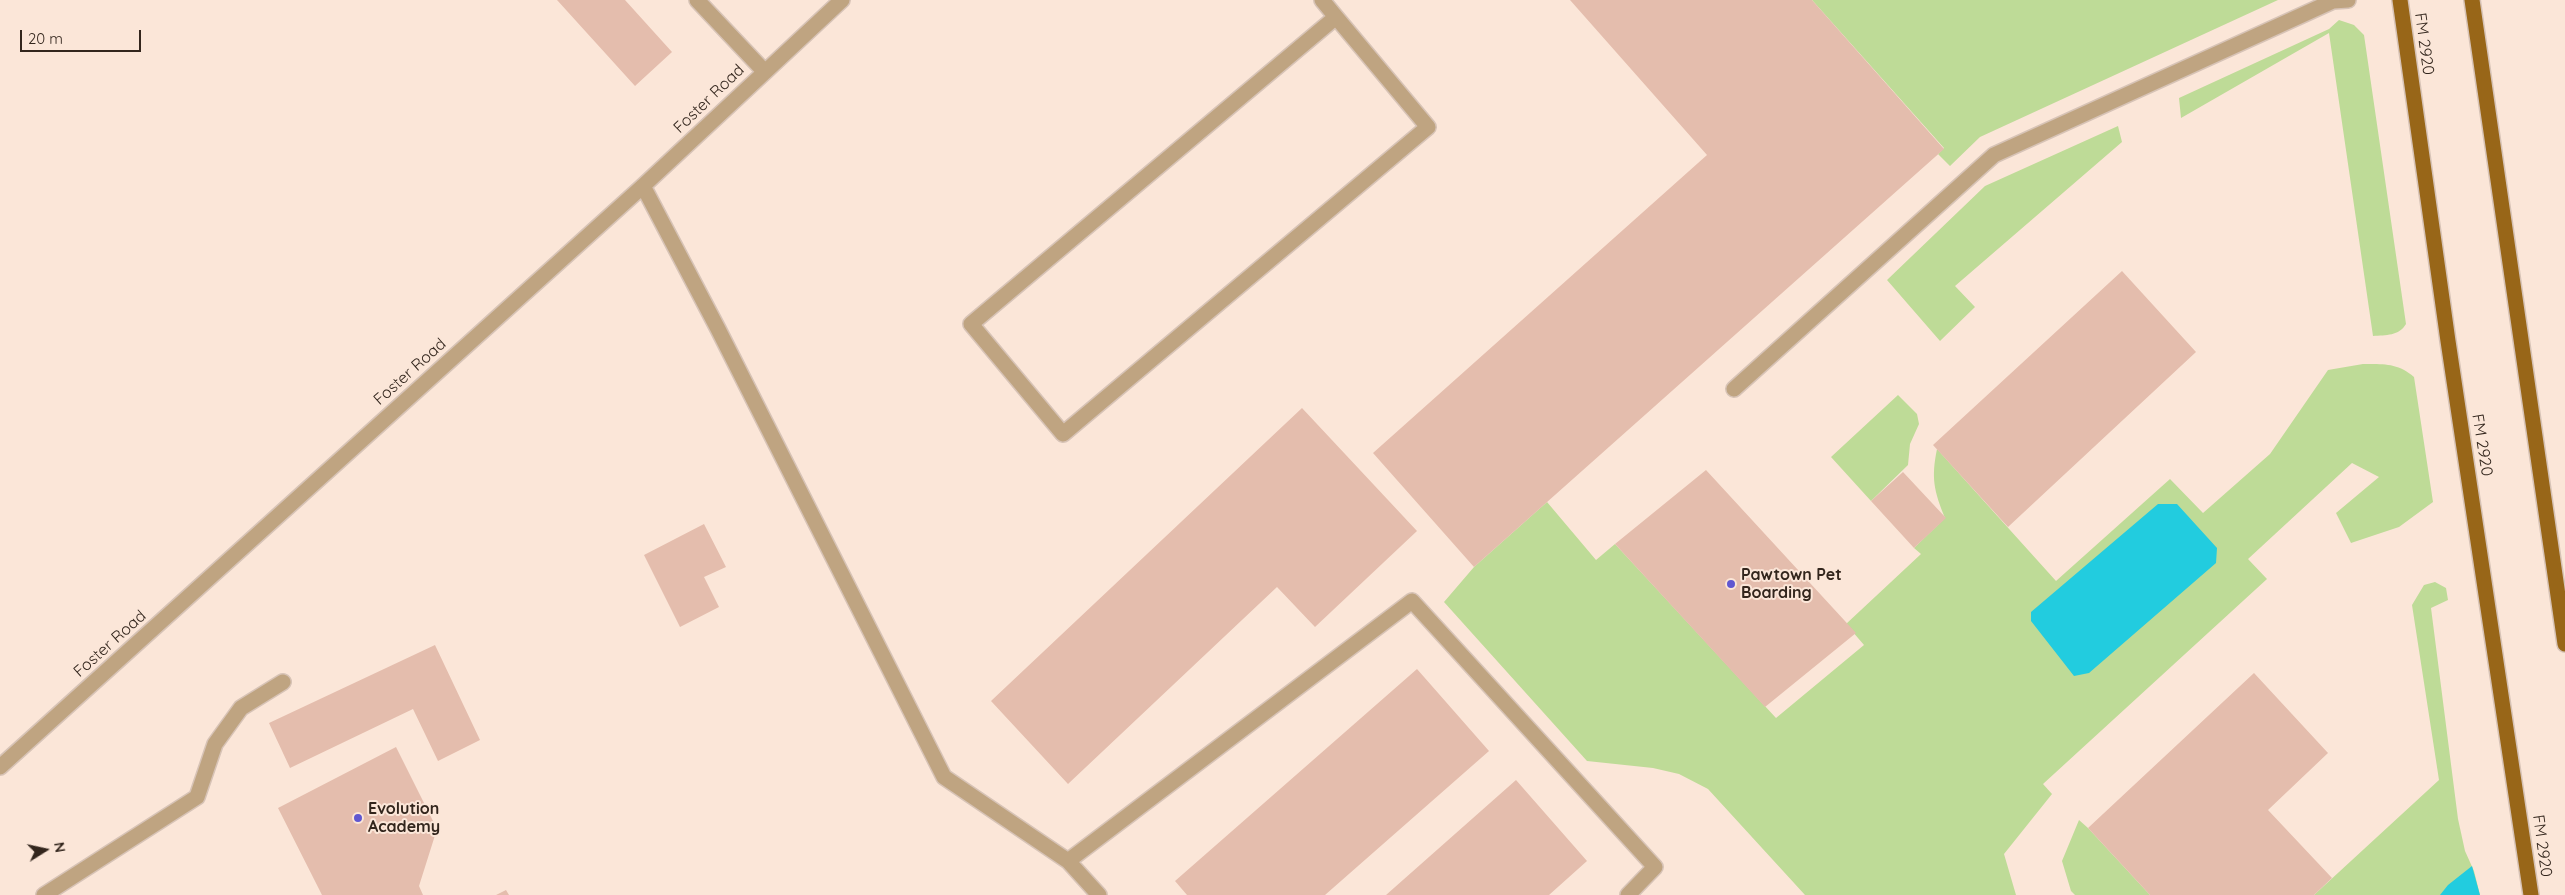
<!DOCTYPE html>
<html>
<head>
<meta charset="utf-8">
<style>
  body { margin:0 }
  #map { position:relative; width:2565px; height:895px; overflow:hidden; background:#fbe6d8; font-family:Quicksand,sans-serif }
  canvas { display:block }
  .north { position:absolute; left:20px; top:825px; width:50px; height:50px; -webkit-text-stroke:4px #fbe6d8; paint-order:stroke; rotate:80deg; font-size:14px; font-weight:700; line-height:20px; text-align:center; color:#33261d }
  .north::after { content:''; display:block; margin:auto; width:18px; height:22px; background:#33261d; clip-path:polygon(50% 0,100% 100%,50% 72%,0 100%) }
  .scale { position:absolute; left:20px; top:30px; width:121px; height:22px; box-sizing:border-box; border:2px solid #33261d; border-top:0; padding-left:6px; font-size:15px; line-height:18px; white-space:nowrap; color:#33261d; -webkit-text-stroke:4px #fbe6d8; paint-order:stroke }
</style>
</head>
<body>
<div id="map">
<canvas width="2565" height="895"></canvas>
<div class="north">N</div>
<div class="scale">20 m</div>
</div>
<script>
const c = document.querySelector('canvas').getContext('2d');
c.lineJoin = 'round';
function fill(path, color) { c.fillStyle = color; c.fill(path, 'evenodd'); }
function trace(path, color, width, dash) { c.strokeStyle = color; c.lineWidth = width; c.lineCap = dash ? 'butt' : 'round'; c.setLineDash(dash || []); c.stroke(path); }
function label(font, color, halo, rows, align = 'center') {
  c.font = font + ' Quicksand,sans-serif'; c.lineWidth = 4; c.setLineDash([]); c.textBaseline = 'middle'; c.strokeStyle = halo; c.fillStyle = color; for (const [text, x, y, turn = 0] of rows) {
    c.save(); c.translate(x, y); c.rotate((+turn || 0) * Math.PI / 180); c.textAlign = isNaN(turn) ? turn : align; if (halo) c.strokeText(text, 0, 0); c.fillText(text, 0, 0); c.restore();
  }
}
const green = new Path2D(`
  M1812,0H2278L1980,137L1950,166L1938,154L1944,148Z
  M2339,20L2354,25L2364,35L2406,324C2399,336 2386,335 2373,336L2329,33L2181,118L2179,98L2329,29Z
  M2118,126L2122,142L1955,286L1975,307L1940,341L1887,280L1985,186Z
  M2363,364C2384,364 2398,363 2414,377L2433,502L2399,527L2351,543L2336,513L2379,477L2352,463L2248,559L2267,579L2043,784L2052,794L2004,854L2016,895H1805L1708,789L1679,774L1653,768L1587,761L1444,602L1474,567L1547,502L1596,560L1615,544L1776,718L1864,645L1846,624L1921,554L1914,548L1945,518C1934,491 1931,478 1937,449L2056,581L2170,479L2203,513L2270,454L2328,370Z
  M1898,395L1917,414L1919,424L1910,444L1908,465L1871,501L1831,457Z
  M2435,582L2446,588L2448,600L2431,608L2458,819L2465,851L2474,871L2480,895H2314L2439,780L2412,605L2424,585Z
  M2079,820L2088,828L2150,895H2075L2071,891L2062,861Z`);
const water = new Path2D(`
  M2158,504H2177L2217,548L2216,563L2089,673L2074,676L2031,621V612Z
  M2472,866L2480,895H2440L2448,885Z`);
const building = new Path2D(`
  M557,0H625L672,52L635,86Z
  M1570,0H1812L1944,149L1474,567L1373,453L1707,155Z
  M2122,271L2196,352L2008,527L1933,445Z
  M1302,408L1417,531L1315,627L1277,587L1068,784L991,701Z
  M1706,470L1856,633L1765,707L1615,544Z
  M1903,472L1946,518L1914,548L1871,501Z
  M704,524L726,567L704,577L719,607L680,627L644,555Z
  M435,645L480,740L438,761L413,709L290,768L269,723Z
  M1417,669L1489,751L1325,895H1187L1175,881Z
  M2254,673L2328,753L2268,810L2332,878L2314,895H2150L2088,828Z
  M396,747L437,829L419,886L423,895H322L278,808Z
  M1516,780L1587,861L1549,895H1386Z
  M506,890L509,895H496Z`);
const minor = new Path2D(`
  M697,0L764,71
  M1322,0L1336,17L1428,127L1063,434L971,324L1336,17
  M643,186L718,329L944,777L1068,861L1099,895
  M1734,389L1994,155L2333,1L2348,0
  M0,767L643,186L842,0
  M1068,861L1412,601L1655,867L1628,895
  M44,895L197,797L215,744L241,708L283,682`);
const major = new Path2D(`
  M2400,0L2448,341L2531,895
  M2472,0L2565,644`);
const markers = [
  [1731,584,5,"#6057d0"],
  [358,818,5,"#6057d0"]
];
const streetNames = [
  ["FM 2920",2424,44,82],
  ["Foster Road",709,99,-44],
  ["Foster Road",410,372,-42],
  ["FM 2920",2482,445,81],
  ["Foster Road",110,644,-42],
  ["FM 2920",2542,846,82]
];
const poiNames = [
  ["Pawtown Pet",1741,575],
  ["Boarding",1741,593],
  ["Evolution",368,809],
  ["Academy",368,827]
];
fill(green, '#bedb97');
fill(water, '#22ccdf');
fill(building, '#e4bdad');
trace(minor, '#d7c3b6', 18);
trace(major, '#d7c3b6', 18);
trace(minor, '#bfa481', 15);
trace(major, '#986618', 15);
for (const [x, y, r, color] of markers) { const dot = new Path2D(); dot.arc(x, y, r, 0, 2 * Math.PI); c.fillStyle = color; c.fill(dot); trace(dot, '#fbe6d8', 2); }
label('16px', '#33261d', '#fbe6d8', streetNames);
label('bold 16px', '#33261d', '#fbe6d8', poiNames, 'left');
</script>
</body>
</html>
